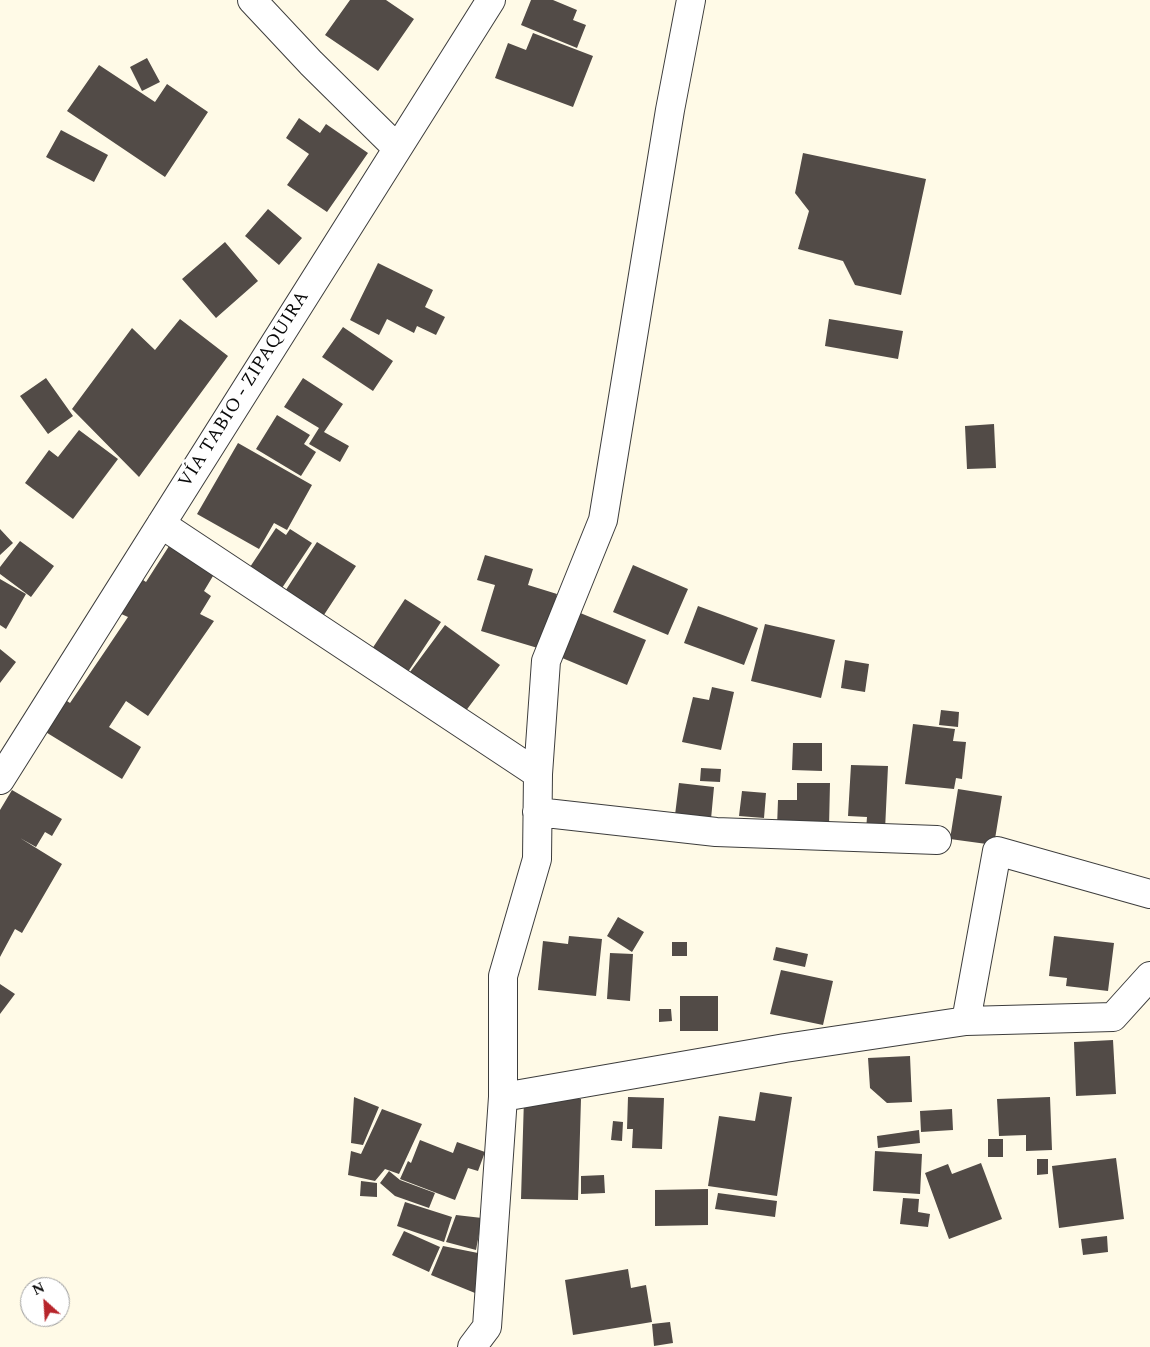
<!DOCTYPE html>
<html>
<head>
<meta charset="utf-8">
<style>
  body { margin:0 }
  #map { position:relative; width:1150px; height:1347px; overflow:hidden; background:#fffae7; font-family:Spectral,serif }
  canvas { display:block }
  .north { position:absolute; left:20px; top:1277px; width:50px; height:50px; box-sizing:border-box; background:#fff; border:1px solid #9d9d9d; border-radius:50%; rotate:334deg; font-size:14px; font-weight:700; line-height:20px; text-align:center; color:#0a0a0a }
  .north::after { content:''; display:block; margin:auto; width:18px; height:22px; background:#b7252b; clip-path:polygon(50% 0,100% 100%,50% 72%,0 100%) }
</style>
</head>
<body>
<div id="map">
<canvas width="1150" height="1347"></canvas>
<div class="north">N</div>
</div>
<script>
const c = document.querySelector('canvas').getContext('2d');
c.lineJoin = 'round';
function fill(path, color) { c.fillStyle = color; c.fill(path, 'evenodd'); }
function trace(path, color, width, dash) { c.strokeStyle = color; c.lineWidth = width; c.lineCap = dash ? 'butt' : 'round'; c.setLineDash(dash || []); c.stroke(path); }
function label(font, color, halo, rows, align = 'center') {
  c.font = font + ' Spectral,serif'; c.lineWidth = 5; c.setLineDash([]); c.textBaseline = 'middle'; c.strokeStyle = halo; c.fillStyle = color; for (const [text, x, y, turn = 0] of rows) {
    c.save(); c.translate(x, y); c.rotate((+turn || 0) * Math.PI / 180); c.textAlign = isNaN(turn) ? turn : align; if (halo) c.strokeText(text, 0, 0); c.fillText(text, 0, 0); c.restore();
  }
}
const building = new Path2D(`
  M350,0H386L414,19L378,71L325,35Z
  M531,0H553L577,10L573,20L586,25L577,48L521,25Z
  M533,33L593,56L573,107L495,78L508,43L526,50Z
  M147,58L160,82L142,91L130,67Z
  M99,65L155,102L167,84L208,112L165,177L67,111Z
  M299,118L320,133L326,124L368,153L327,212L287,185L309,154L286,138Z
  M61,130L108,155L94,182L46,157Z
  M803,153L926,179L901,295L855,285L843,261L798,249L809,211L795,193Z
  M268,209L302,238L279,265L245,236Z
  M225,242L258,281L216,318L182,279Z
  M378,263L433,290L425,307L445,317L436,335L417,326L414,333L387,319L379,335L350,320Z
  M180,319L228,356L139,477L72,409L132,328L155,350Z
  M829,319L903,331L898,359L825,346Z
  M343,327L393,361L373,391L322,357Z
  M46,378L73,416L48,434L20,396Z
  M303,378L343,404L324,432L349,446L340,462L309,444L319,428L284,407Z
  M277,415L310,435L304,444L316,452L301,476L256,449Z
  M994,424L996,468L967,469L965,426Z
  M79,430L118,459L73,519L25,483L49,450L58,457Z
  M238,443L312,485L287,530L274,523L259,549L197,514Z
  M276,528L286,535L290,529L312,543L278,594L246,573Z
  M0,529L13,543L0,555Z
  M20,541L54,566L31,597L0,574V567Z
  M317,542L356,566L320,621L282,596Z
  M171,543L216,571L204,591L211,596L200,614L214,621L148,716L126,701L109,727L141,747L122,779L44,731L64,699L70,703L128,617L119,613L140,578L146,582Z
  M485,555L533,569L528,585L557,594L541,649L481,631L495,585L477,580Z
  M633,565L688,589L668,635L613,612Z
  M0,579L26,594L6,629L0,625Z
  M405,599L441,622L406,675L370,652Z
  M698,606L758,628L744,665L684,643Z
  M573,610L646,640L627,685L555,655Z
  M765,624L835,640L821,698L751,681Z
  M445,625L500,665L465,712L410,672Z
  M0,649L16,662L0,683Z
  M845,660L869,664L865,692L841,688Z
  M712,687L734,692L721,750L682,742L693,697L709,700Z
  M941,710L959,712L958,727L939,725Z
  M913,724L955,729L953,741L966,742L962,779L956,778L954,789L905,784Z
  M793,743H822V771L792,770Z
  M851,765L888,766L885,830H866L867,817L848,816Z
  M701,768L721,769L720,782L700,781Z
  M679,783L714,787L711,819L675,815Z
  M797,783H830L829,827H777L778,800H797Z
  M958,789L1002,796L994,845L950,839Z
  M12,790L62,819L52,836L45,832L36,847L20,838L62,864L22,933L15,929L0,957V810Z
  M742,791L766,793L764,818L739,816Z
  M618,917L644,932L632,952L607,936Z
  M569,936L602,939L596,996L538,990L543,941L568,944Z
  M1054,936L1114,943L1108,991L1066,986L1067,978L1049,976Z
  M672,942H687V956H672Z
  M776,947L808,954L805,967L773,960Z
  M610,953L633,954L630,1001L607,999Z
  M781,970L833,981L823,1025L770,1014Z
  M0,984L15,994L0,1014Z
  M680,996H718V1031H680Z
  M659,1009H671L672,1021L659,1022Z
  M1113,1040L1116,1094L1076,1096L1074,1042Z
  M910,1056L912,1102L887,1103L870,1088L868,1058Z
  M760,1092L792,1097L777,1196L708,1186L719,1116L755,1121Z
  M354,1097L379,1107L363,1145L351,1143Z
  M628,1097L664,1098L662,1149L632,1148L633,1129H627Z
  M1050,1097L1052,1150L1026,1151V1135L999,1136L997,1099Z
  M524,1098L581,1099L578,1200L521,1199Z
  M382,1109L422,1124L399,1174L385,1169L375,1181L348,1175L351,1151L361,1154Z
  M952,1109L953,1130L921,1132L920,1111Z
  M613,1121L623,1122L622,1141L611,1140Z
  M919,1130L920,1143L878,1148L877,1136Z
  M988,1139H1003V1157H988Z
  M420,1140L453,1153L457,1142L485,1152L478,1171L468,1168L455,1200L400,1179L408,1161L411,1163Z
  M875,1151L922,1154L920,1194L873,1191Z
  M1116,1158L1124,1219L1059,1228L1052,1166Z
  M1037,1159H1048V1174L1037,1175Z
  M981,1163L1002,1219L949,1239L925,1173L948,1164L952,1174Z
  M389,1171L400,1180L435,1193L429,1208L395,1196L380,1183Z
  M604,1175L605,1193L581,1194V1176Z
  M361,1181L377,1183V1197L360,1196Z
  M708,1189V1225L655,1226V1190Z
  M718,1193L777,1201L775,1217L715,1209Z
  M903,1198L919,1199L918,1212L930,1214L928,1227L900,1224Z
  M405,1202L452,1217L444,1242L397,1226Z
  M456,1215L482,1218L476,1250L446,1242Z
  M404,1231L440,1247L429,1272L392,1255Z
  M1107,1236L1108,1252L1083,1255L1081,1239Z
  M443,1246L478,1253L475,1293L431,1275Z
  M628,1269L631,1288L646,1285L652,1322L573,1335L565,1280Z
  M670,1322L673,1343L654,1346L652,1324Z`);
const minor = new Path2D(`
  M252,0L311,63L397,148
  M161,524L538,774
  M0,780L491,0
  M537,812L716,832L937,840
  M966,1021L997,851L1150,894
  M503,1097L785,1048L966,1021L1113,1017L1150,976
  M472,1347L487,1327L503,1097V976L537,859L538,774L546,661L603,520L670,110L691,0`);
const streetNames = [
  ["VÍA TABIO - ZIPAQUIRA",245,390,-58]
];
fill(building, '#524b47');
trace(minor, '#3d3d3d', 30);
trace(minor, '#fff', 28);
label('19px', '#0a0a0a', '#fff', streetNames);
</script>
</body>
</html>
